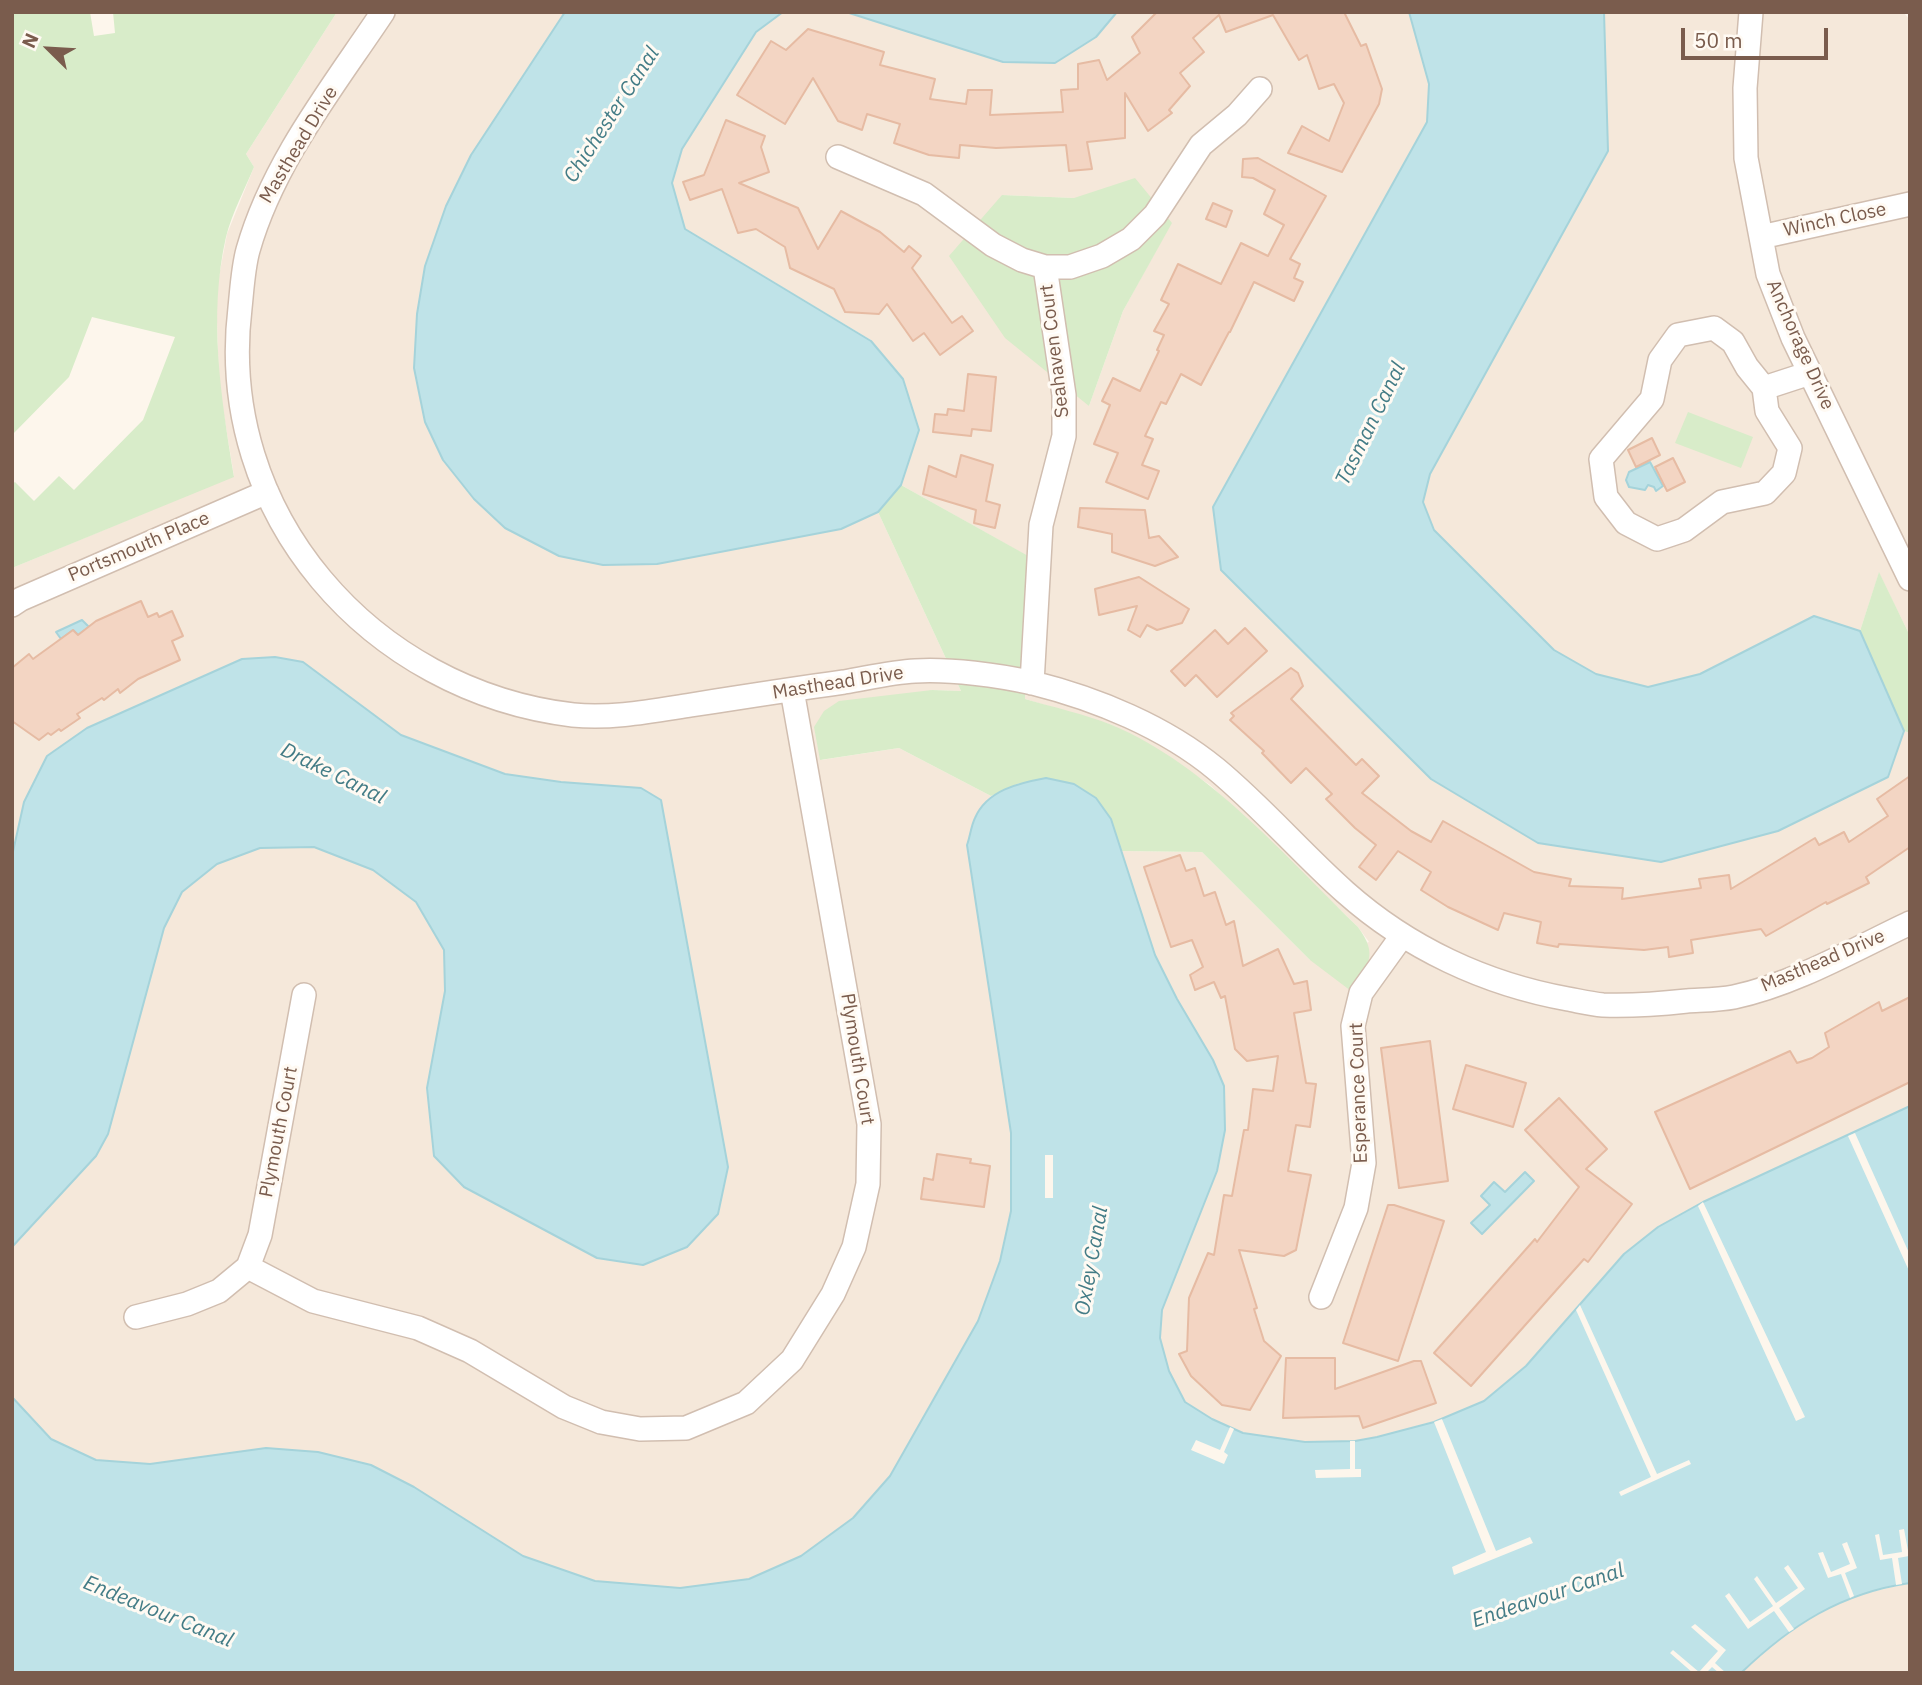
<!DOCTYPE html>
<html>
<head>
<meta charset="utf-8">
<style>
  body { margin:0 }
  #map { position:relative; width:1922px; height:1685px; overflow:hidden; background:#fdf6ec; font-family:"IBM Plex Sans",sans-serif }
  canvas { display:block }
  .frame { position:absolute; inset:0; border:14px solid #7a5c4d; pointer-events:none }
  .north { position:absolute; left:14px; top:14px; width:70px; height:70px; -webkit-text-stroke:5px #fffaf3; paint-order:stroke; rotate:294deg; font-size:19px; font-weight:700; line-height:28px; text-align:center; color:#7a5c4d }
  .north::after { content:''; display:block; margin:auto; width:24px; height:32px; background:#7a5c4d; clip-path:polygon(50% 0,100% 100%,50% 72%,0 100%) }
  .scale { position:absolute; left:1681px; top:28px; width:147px; height:32px; box-sizing:border-box; border:4px solid #7a5c4d; border-top:0; padding-left:9px; font-size:21px; line-height:24px; white-space:nowrap; color:#7a5c4d; -webkit-text-stroke:5px #fffaf3; paint-order:stroke }
</style>
</head>
<body>
<div id="map">
<canvas width="1922" height="1685"></canvas>
<div class="frame"></div>
<div class="north">N</div>
<div class="scale">50 m</div>
</div>
<script>
const c = document.querySelector('canvas').getContext('2d');
c.lineJoin = 'round';
function fill(path, color) { c.fillStyle = color; c.fill(path, 'evenodd'); }
function trace(path, color, width, dash) { c.strokeStyle = color; c.lineWidth = width; c.lineCap = dash ? 'butt' : 'round'; c.setLineDash(dash || []); c.stroke(path); }
function label(font, color, halo, rows, align = 'center') {
  c.font = font + ' "IBM Plex Sans",sans-serif'; c.lineWidth = 6; c.setLineDash([]); c.textBaseline = 'middle'; c.strokeStyle = halo; c.fillStyle = color; for (const [text, x, y, turn = 0] of rows) {
    c.save(); c.translate(x, y); c.rotate((+turn || 0) * Math.PI / 180); c.textAlign = isNaN(turn) ? turn : align; if (halo) c.strokeText(text, 0, 0); c.fillText(text, 0, 0); c.restore();
  }
}
const residential = new Path2D(`
  M337,12H565L471,155L446,206L425,266L417,314L414,368L425,422L443,460L474,499L603,565L657,564L841,529L878,512L961,691L932,690L821,760L899,748L991,796L975,816L1011,1133V1211L1000,1261L978,1321L890,1476L853,1518L801,1556L749,1579L680,1588L595,1581L523,1556L414,1487L371,1465L318,1452L266,1448L150,1464L96,1460L51,1439L12,1397V1247L96,1156L108,1134L164,928L182,892L217,864L260,848L314,847L373,870L416,902L444,950L445,991L427,1088L561,782L505,774L401,735L303,662L275,657L242,659L87,728L47,756L24,802L12,856V568L234,476L219,385L216,292L227,234L254,167L246,154Z
  M783,12H846L1003,62L1055,63L1096,37L1117,12H1409L1429,84L1427,122L1213,507L1221,570L1888,777L1904,731L1910,733V1106L1703,1202L1580,1305L1526,1366L1484,1401L1442,1419L1377,1437L1355,1441L1305,1442L1243,1433L1212,1419L1185,1402L1169,1371L1160,1338L1162,1310L1217,1171L1177,999L1155,955L1121,851L1202,852L1310,960L1369,942L1358,927L1210,785L1162,753L1112,725L1025,699L1029,557L901,485L919,430L871,340L685,229L672,183L682,149L756,32ZM1002,195L1074,198L1171,223L1123,311L1089,406Z
  M1604,12H1903L1910,20V636L1879,573L1860,631L1814,616L1700,674L1648,687L1596,674L1554,650L1434,530L1423,502L1430,474L1608,151Z
  M1910,1583V1673H1741L1772,1643L1816,1613L1854,1596Z`);
const green = new Path2D(`
  M12,12H90L94,36L115,33L113,12H337L246,154L254,167C245,189 232,213 226,237C208,316 221,397 234,477L12,568V484L15,482L34,501L59,476L74,490L143,420L175,337L92,317L69,377L12,435Z
  M1135,178L1172,223L1123,311L1089,406L1005,338L949,256L1002,195L1074,198Z
  M1688,412L1753,437L1741,468L1675,443Z
  M901,485L1030,557L1025,699C1053,707 1084,714 1112,725C1207,765 1285,856 1358,927C1379,956 1368,964 1351,991L1310,960L1202,852L1121,851L1111,819L1074,784L1046,778L1017,784L991,796L899,748L820,760L814,727L824,711L839,701L932,690L961,691L878,512Z
  M1879,572L1910,636V733L1904,731L1860,631Z`);
const water = new Path2D(`
  M565,12H783L756,32L682,149L672,183L685,229L871,341L903,379L919,430L901,485L878,512L841,529L657,564L603,565L559,556L505,528L474,499L443,460L425,422L414,368L417,314L425,266L446,206L471,155Z
  M846,12H1117L1096,37L1055,63L1003,62Z
  M1409,12H1604L1608,151L1430,474L1423,502L1434,530L1554,650L1596,674L1648,687L1700,674L1814,616L1860,631L1904,731L1888,777L1778,831L1661,862L1538,843L1431,779L1221,570L1213,507L1427,122L1429,84Z
  M1650,462L1663,486L1656,491L1654,487L1648,485L1645,490L1629,487L1626,480L1629,472Z
  M82,620L89,627L78,635L73,630L61,639L56,632Z
  M275,657L303,662L401,735L505,774L561,782L641,788L661,800L728,1167L718,1214L687,1247L643,1265L597,1258L464,1187L434,1156L427,1088L445,991L444,950L416,902L373,870L314,847L260,848L217,864L182,892L164,928L108,1134L96,1156L12,1247V856L24,802L47,756L87,728L242,659Z
  M1046,778L1074,784L1096,798L1111,819L1155,955L1177,999L1213,1060L1224,1086L1225,1130L1217,1171L1162,1310L1160,1338L1169,1371L1185,1402L1212,1419L1243,1433L1305,1442L1355,1441L1377,1437L1434,1422L1484,1401L1526,1366L1624,1254L1658,1227L1703,1202L1910,1106V1583C1841,1593 1791,1625 1741,1673H12V1397L51,1439L96,1460L150,1464L266,1448L318,1452L371,1465L414,1487L523,1556L595,1581L680,1588L749,1579L801,1556L853,1518L890,1476L978,1321L1000,1261L1011,1211V1133L967,845C970,837 971,826 975,818C987,790 1019,783 1046,778Z
  M1525,1172L1534,1181L1482,1234L1471,1223L1490,1205L1481,1196L1494,1182L1505,1192Z`);
const pier = new Path2D(`
  M1855,1133L1910,1255V1273L1848,1136Z
  M1045,1155H1053V1198H1045Z
  M1703,1202L1805,1417L1796,1421L1698,1206Z
  M1580,1305L1657,1474L1689,1460L1691,1464L1621,1496L1619,1492L1651,1477L1576,1310Z
  M1442,1419L1496,1551L1530,1537L1533,1543L1454,1575L1452,1567L1486,1552L1434,1422Z
  M1230,1427L1234,1429L1224,1452L1228,1455L1224,1464L1191,1450L1196,1440L1220,1450Z
  M1350,1441H1355V1469H1361V1477L1316,1478L1315,1470L1350,1469Z
  M1904,1529L1909,1556L1898,1558L1902,1584L1896,1585L1892,1558L1880,1560L1875,1535L1879,1534L1883,1555L1902,1552L1899,1530Z
  M1847,1542L1857,1568L1845,1573L1854,1596L1850,1598L1841,1574L1828,1578L1818,1553L1823,1552L1831,1572L1850,1564L1842,1544Z
  M1788,1565L1805,1589L1779,1608L1794,1629L1789,1632L1774,1611L1748,1629L1725,1596L1729,1593L1750,1622L1773,1606L1754,1579L1757,1576L1776,1603L1798,1588L1784,1568Z
  M1695,1624L1726,1650L1715,1663L1726,1673H1719L1712,1667L1706,1673H1693L1670,1653L1673,1650L1699,1672L1718,1651L1691,1627Z`);
const building = new Path2D(`
  M1157,12H1344L1361,46L1366,44L1382,89L1379,104L1342,172L1288,153L1302,126L1329,141L1344,103L1334,84L1319,89L1307,55L1299,60L1273,15L1226,32L1219,15L1193,38L1204,52L1180,73L1190,86L1169,110L1172,113L1148,131L1125,93V138L1087,142L1092,169L1069,171L1066,145L996,148L960,145L959,158L929,155L894,143L900,124L867,114L862,130L838,121L813,78L785,124L737,95L771,41L786,50L808,29L884,52L880,65L935,79L930,99L966,104L968,90H992L990,115L1063,112L1061,90L1078,89V64L1099,60L1107,80L1140,53L1132,37Z
  M726,120L765,136L761,147L769,172L739,183L798,208L818,249L841,211L880,232L904,252L909,246L921,256L912,268L952,323L962,316L973,331L940,355L924,333L913,341L887,304L879,314L845,312L834,289L790,268L785,247L756,229L738,233L722,189L690,200L683,182L704,175Z
  M1258,158L1326,196L1290,259L1300,264L1294,278L1303,282L1294,301L1254,282L1230,332H1229L1201,385L1181,374L1166,404L1161,402L1145,436L1153,439L1142,465L1159,471L1148,499L1106,482L1118,453L1094,444L1110,405L1102,401L1113,378L1140,391L1159,351L1157,350L1164,335L1154,331L1169,304L1161,300L1178,264L1221,284L1241,243L1268,256L1284,225L1264,214L1275,190L1253,178L1242,177L1243,159Z
  M1213,203L1232,211L1226,227L1206,219Z
  M968,374L996,377L991,431L972,429L971,436L933,432L935,414L947,415L948,409L964,411Z
  M1652,438L1660,455L1636,467L1628,450Z
  M961,455L993,465L986,501L1000,505L995,528L974,523L976,510L923,494L929,466L956,477Z
  M1673,458L1685,482L1667,491L1655,467Z
  M1080,508L1145,510L1149,538L1159,536L1178,557L1155,566L1112,552V534L1078,527Z
  M1139,577L1189,609L1182,623L1157,630L1147,625L1140,637L1128,630L1137,606L1099,615L1095,589Z
  M141,601L148,617L157,613L159,617L172,611L183,636L172,641L180,660L138,679L120,693L118,689L104,700L102,698L77,714L80,718L61,731L59,729L51,735L48,733L39,740L12,721V668L29,654L33,659L73,630L78,635L96,621Z
  M1245,628L1267,651L1217,697L1196,675L1185,686L1171,671L1215,630L1228,644Z
  M1291,668L1298,673L1303,686L1291,699L1356,765L1362,759L1379,776L1362,793L1411,831L1431,842L1443,821L1534,872L1571,879L1569,886L1623,888L1622,899L1701,888L1699,879L1729,875L1731,889L1815,838L1819,845L1844,832L1849,842L1888,816L1877,799L1910,776V847L1866,877L1869,883L1827,904L1826,902L1766,936L1761,929L1691,940L1693,953L1669,957L1668,947L1644,950L1559,944L1558,947L1537,943L1541,922L1504,913L1498,930L1448,907L1421,890L1431,872L1398,851L1376,880L1359,867L1376,845L1355,828L1326,799L1332,794L1306,768L1291,783L1262,753L1264,751L1230,720L1234,716L1231,713Z
  M1180,855L1186,871L1195,868L1204,896L1215,892L1226,925L1234,921L1243,966L1278,949L1294,984L1307,981L1311,1010L1294,1013L1306,1083L1316,1084L1310,1127L1296,1125L1288,1171L1311,1175L1296,1250L1284,1256L1239,1250L1257,1308L1254,1309L1264,1341L1281,1356L1250,1410L1222,1405L1191,1376L1179,1354L1187,1351L1189,1298L1208,1253L1214,1255L1224,1195L1232,1196L1244,1130H1248L1253,1089L1273,1091L1278,1056L1247,1061L1235,1049L1225,996L1221,998L1214,982L1195,990L1190,975L1203,967L1192,940L1171,947L1144,867Z
  M1910,997V1082L1690,1189L1655,1112L1790,1051L1797,1063L1812,1058L1829,1047L1825,1033L1879,1002L1882,1011Z
  M1430,1041L1448,1181L1399,1188L1381,1048Z
  M1466,1065L1526,1083L1513,1127L1453,1109Z
  M1559,1098L1607,1149L1586,1169L1632,1204L1588,1262L1584,1259L1471,1386L1434,1353L1535,1239L1537,1242L1579,1187L1525,1130Z
  M937,1154L971,1159L970,1163L990,1166L984,1207L921,1199L924,1178L933,1180Z
  M1388,1205H1394L1444,1221L1398,1361L1343,1343Z
  M1286,1358H1335V1389L1414,1361H1421L1436,1403L1363,1428L1359,1416L1283,1418Z`);
const minor = new Path2D(`
  M383,12C333,87 273,162 248,250C243,268 242,289 240,308C215,514 371,691 573,715C612,719 652,711 691,705C742,697 793,689 844,682C868,678 892,672 915,671C951,669 998,675 1033,683C1097,699 1165,727 1216,769C1262,807 1301,853 1345,892C1408,948 1485,984 1568,999C1579,1001 1591,1004 1603,1005C1631,1006 1659,1004 1687,1001C1702,1000 1719,1000 1734,997C1795,984 1853,950 1910,923
  M1751,12L1745,88L1746,158L1768,274L1793,338L1910,579
  M838,157L924,194L993,245L1022,260L1045,267H1070L1102,256L1131,239L1155,215L1201,145L1237,115L1260,89
  M1761,237L1910,204
  M1714,328L1733,342L1747,367L1764,388L1767,411L1790,448L1784,473L1765,493L1722,502L1684,530L1657,539L1626,523L1606,497L1601,459L1652,399L1660,360L1678,335Z
  M1764,388L1810,373
  M12,605L21,599L267,492
  M1032,683L1041,525L1064,436V395L1045,267
  M248,1267L313,1301L418,1328L470,1351L564,1407L601,1422L640,1429L686,1428L746,1403L792,1360L833,1294L854,1247L868,1184L869,1124L792,690
  M1321,1297L1356,1208L1364,1163L1353,1026L1361,993L1402,936
  M136,1317L187,1304L219,1291L248,1267L260,1235L304,995`);
const streetNames = [
  ["Masthead Drive",299,145,-59],
  ["Winch Close",1835,220,-12],
  ["Anchorage Drive",1800,345,66],
  ["Seahaven Court",1055,351,-97],
  ["Portsmouth Place",139,547,-23],
  ["Masthead Drive",838,683,-9],
  ["Masthead Drive",1823,961,-23],
  ["Plymouth Court",857,1059,81],
  ["Esperance Court",1359,1093,-92],
  ["Plymouth Court",279,1132,-79]
];
const waterNames = [
  ["Chichester Canal",612,115,-57],
  ["Tasman Canal",1371,424,-64],
  ["Drake Canal",333,774,26],
  ["Oxley Canal",1092,1261,-80],
  ["Endeavour Canal",1548,1596,-19],
  ["Endeavour Canal",158,1612,22]
];
fill(residential, '#f5e8da');
fill(green, '#d8ecc9');
fill(water, '#bfe3e8');
trace(water, '#a5d3da', 2);
fill(pier, '#fdf6ec');
fill(building, '#f3d5c3');
trace(building, '#e6bba3', 2);
trace(minor, '#d1beb0', 26);
trace(minor, '#fff', 23);
label('19px', '#7a5c4d', '#fffaf3', streetNames);
label('italic 21px', '#437c86', '#fffaf3', waterNames);
</script>
</body>
</html>
